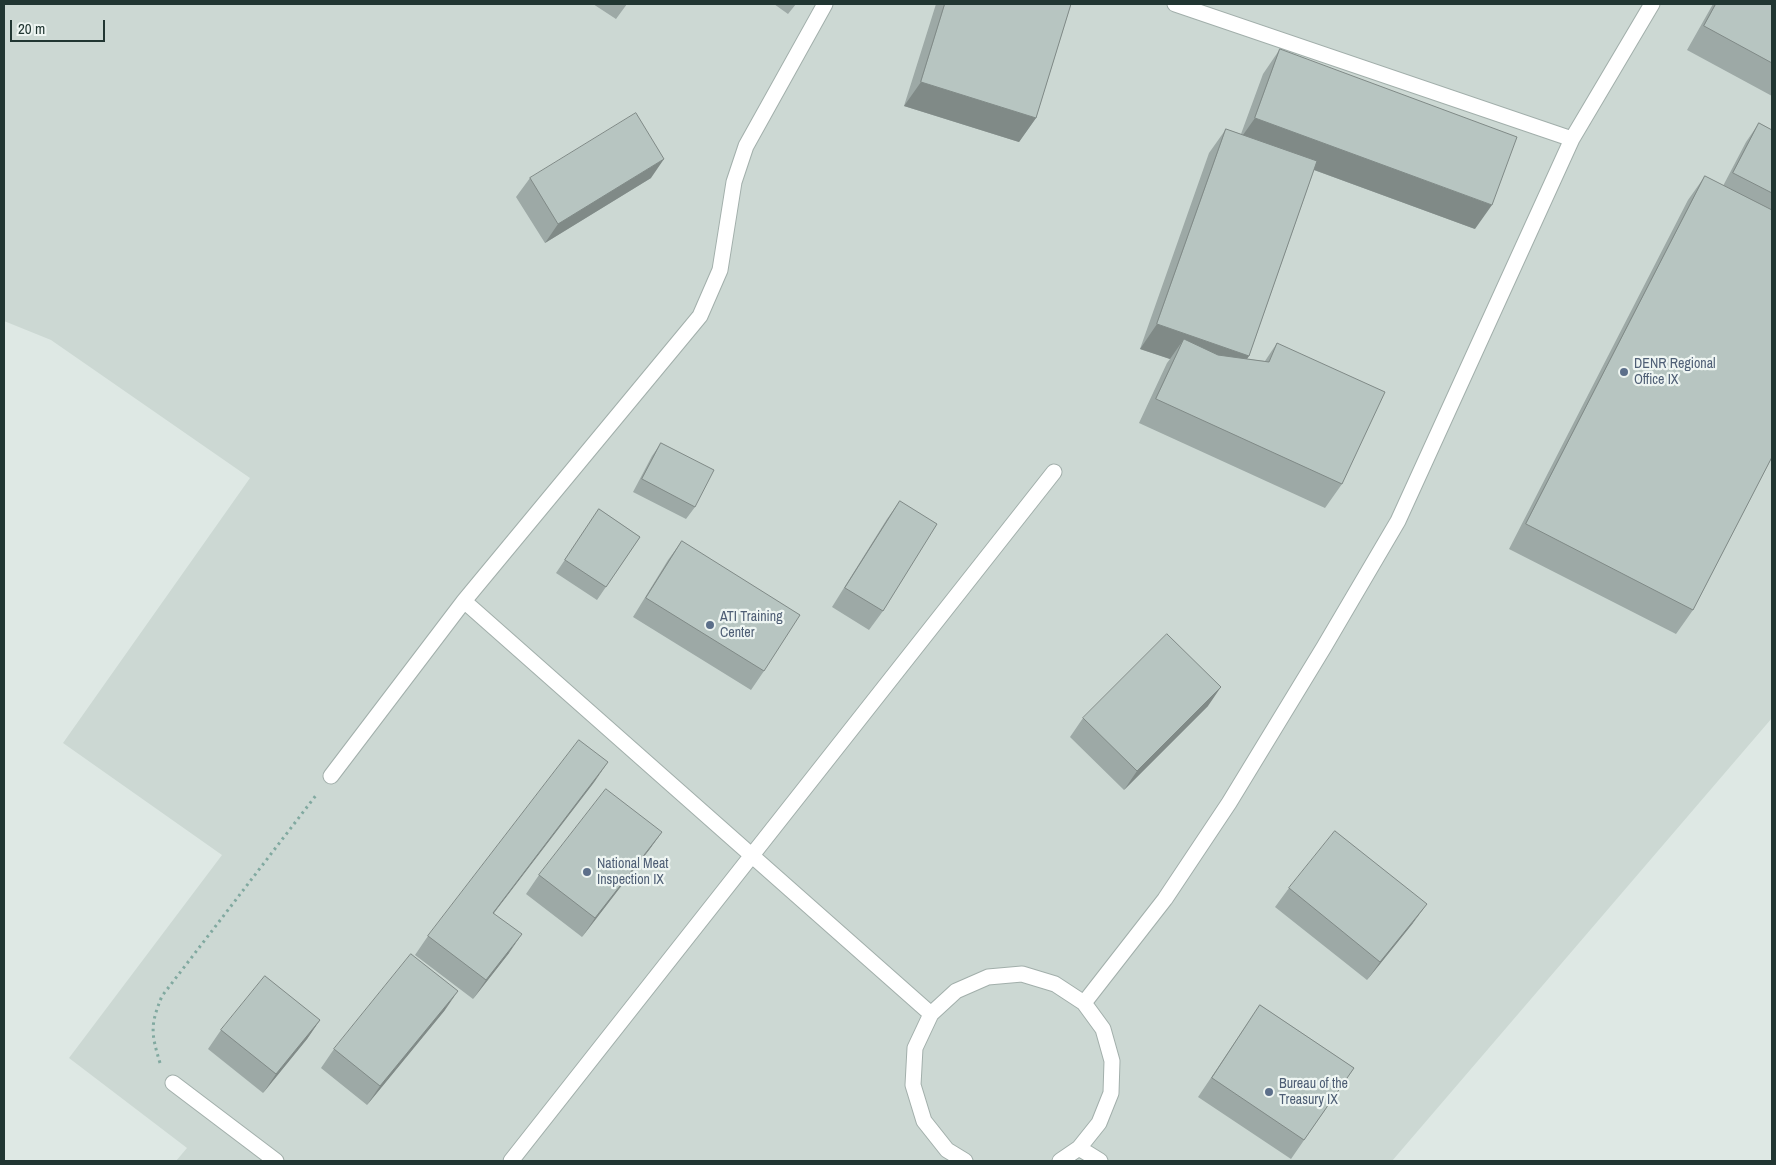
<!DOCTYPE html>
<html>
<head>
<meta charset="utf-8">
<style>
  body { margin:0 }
  #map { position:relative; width:1776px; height:1165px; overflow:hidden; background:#dee8e4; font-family:"Archivo Narrow",sans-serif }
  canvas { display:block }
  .frame { position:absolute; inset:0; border:5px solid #213632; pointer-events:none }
  .scale { position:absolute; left:10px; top:20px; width:95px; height:22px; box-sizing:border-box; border:2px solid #213632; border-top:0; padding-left:6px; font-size:15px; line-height:18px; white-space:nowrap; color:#213632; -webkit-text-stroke:4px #eef5f2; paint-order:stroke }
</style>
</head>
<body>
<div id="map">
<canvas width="1776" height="1165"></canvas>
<div class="frame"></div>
<div class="scale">20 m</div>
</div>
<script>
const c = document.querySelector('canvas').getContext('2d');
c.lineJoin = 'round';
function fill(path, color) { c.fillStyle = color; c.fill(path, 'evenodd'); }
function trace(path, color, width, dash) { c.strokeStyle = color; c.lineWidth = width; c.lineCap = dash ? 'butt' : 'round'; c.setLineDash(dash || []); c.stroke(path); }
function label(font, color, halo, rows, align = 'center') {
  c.font = font + ' "Archivo Narrow",sans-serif'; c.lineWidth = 4.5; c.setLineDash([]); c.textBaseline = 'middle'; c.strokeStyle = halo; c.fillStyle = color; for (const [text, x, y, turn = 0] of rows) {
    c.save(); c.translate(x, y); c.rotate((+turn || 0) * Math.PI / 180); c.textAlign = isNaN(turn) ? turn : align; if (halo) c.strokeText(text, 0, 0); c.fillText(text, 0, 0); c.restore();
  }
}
const built = new Path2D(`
  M4,4H1772V718L1392,1161H176L187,1148L69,1058L222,855L63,743L250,478L51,340L4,321Z`);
const path = new Path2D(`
  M160,1063C151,1033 150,1025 162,996L317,794`);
const minor = new Path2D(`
  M1175,4L1572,139
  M464,601L931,1014
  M331,776L464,601L700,316L720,270L734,182L746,146L825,4
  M1084,1003L1165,899L1229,803L1324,647L1398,521L1572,139L1652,4
  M173,1083L276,1161
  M1079,1148L1100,1161
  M511,1161L1054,472
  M965,1161L947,1150L924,1121L913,1085L915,1048L931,1014L956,991L988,977L1022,974L1055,984L1084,1003L1103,1029L1112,1061L1111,1093L1099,1123L1079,1148L1060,1161`);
const wall = new Path2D(`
  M593,4H627L616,19Z
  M774,4H796L788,14Z
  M936,4H1071L1036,118L1019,142L904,106Z
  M1713,4H1772V96L1687,50Z
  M1280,49L1475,229L1314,170L1249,356L1247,359L1265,361L1277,343L1342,484L1325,508L1139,423L1167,363L1170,359L1140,349L1209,153L1226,129L1241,134L1263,74Z
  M1759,123L1772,130V457L1693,610L1676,634L1509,549L1688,200L1705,176L1723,186L1746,142Z
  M530,178H651L545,243L516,197Z
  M661,443L695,507L686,519L633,492L652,456Z
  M900,501L883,611L869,630L832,607L887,519Z
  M599,509L640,537L597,600L556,573Z
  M682,541L764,671L751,690L633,617L668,560Z
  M1208,706L1124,790L1070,737L1083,718Z
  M595,781L494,913L509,953L473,999L415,955L428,936Z
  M662,832L649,850L582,937L526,894L539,875Z
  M1289,888L1413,923L1367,980L1275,907Z
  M1260,1005L1354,1068L1291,1159L1198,1097Z
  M445,1010L367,1105L321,1068L334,1049Z
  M320,1020L307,1039L263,1093L208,1049L221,1030Z`);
const shadedWall = new Path2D(`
  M921,82L1036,118L1019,142L904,106Z
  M1255,118L1492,205L1475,229L1238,142Z
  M664,159L651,178L545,243L558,224Z
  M1157,324L1249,356L1232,380L1184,339L1170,359L1140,349Z
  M1221,687L1208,706L1124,790L1137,771Z
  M608,762L595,781L480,931L493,913Z
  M662,832L649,850L582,937L595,918Z
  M1427,904L1413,923L1367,980L1380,962Z
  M522,934L509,953L473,999L486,980Z
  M458,991L445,1010L367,1105L380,1086Z
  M320,1020L307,1039L263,1093L276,1074Z`);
const building = new Path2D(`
  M945,4H1071L1036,118L921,82Z
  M1716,4H1772V63L1704,26Z
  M1280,49L1517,137L1492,205L1255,118Z
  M636,113L664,159L558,224L530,178Z
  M1759,123L1772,130V193L1733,173Z
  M1226,129L1317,161L1249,356L1157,324Z
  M1705,176L1772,210V457L1693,610L1526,524Z
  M1184,339L1218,355L1269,362L1277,343L1385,392L1342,484L1156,399Z
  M661,443L714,470L695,507L642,479Z
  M900,501L937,524L883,611L845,588Z
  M599,509L640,537L606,587L565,560Z
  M682,541L800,615L764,671L646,598Z
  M1167,634L1221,687L1137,771L1083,718Z
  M579,740L608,762L493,913L522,934L486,980L428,936Z
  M606,789L662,832L595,918L539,875Z
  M1335,831L1427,904L1380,962L1289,888Z
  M411,954L458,991L380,1086L334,1049Z
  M265,976L320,1020L276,1074L221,1030Z
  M1260,1005L1354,1068L1304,1140L1212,1078Z`);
const markers = [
  [1624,372,5,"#5c6f8a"],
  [710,625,5,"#5c6f8a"],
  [587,872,5,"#5c6f8a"],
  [1269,1092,5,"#5c6f8a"]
];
const serviceNames = [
  ["DENR Regional",1634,364],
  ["Office IX",1634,380],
  ["ATI Training",720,617],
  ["Center",720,633],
  ["National Meat",597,864],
  ["Inspection IX",597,880],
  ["Bureau of the",1279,1084],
  ["Treasury IX",1279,1100]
];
fill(built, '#ccd8d3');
trace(minor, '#a2afab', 17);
trace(path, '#81a9a0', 3, [2.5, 4]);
trace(minor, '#fff', 15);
fill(wall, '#9da9a6');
fill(shadedWall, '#808a87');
fill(building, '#b7c5c1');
trace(building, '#808a87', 1);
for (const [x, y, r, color] of markers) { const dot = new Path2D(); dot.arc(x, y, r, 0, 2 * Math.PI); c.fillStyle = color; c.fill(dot); trace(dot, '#eef5f2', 2); }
label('14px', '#4e5e75', '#eef5f2', serviceNames, 'left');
</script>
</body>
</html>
